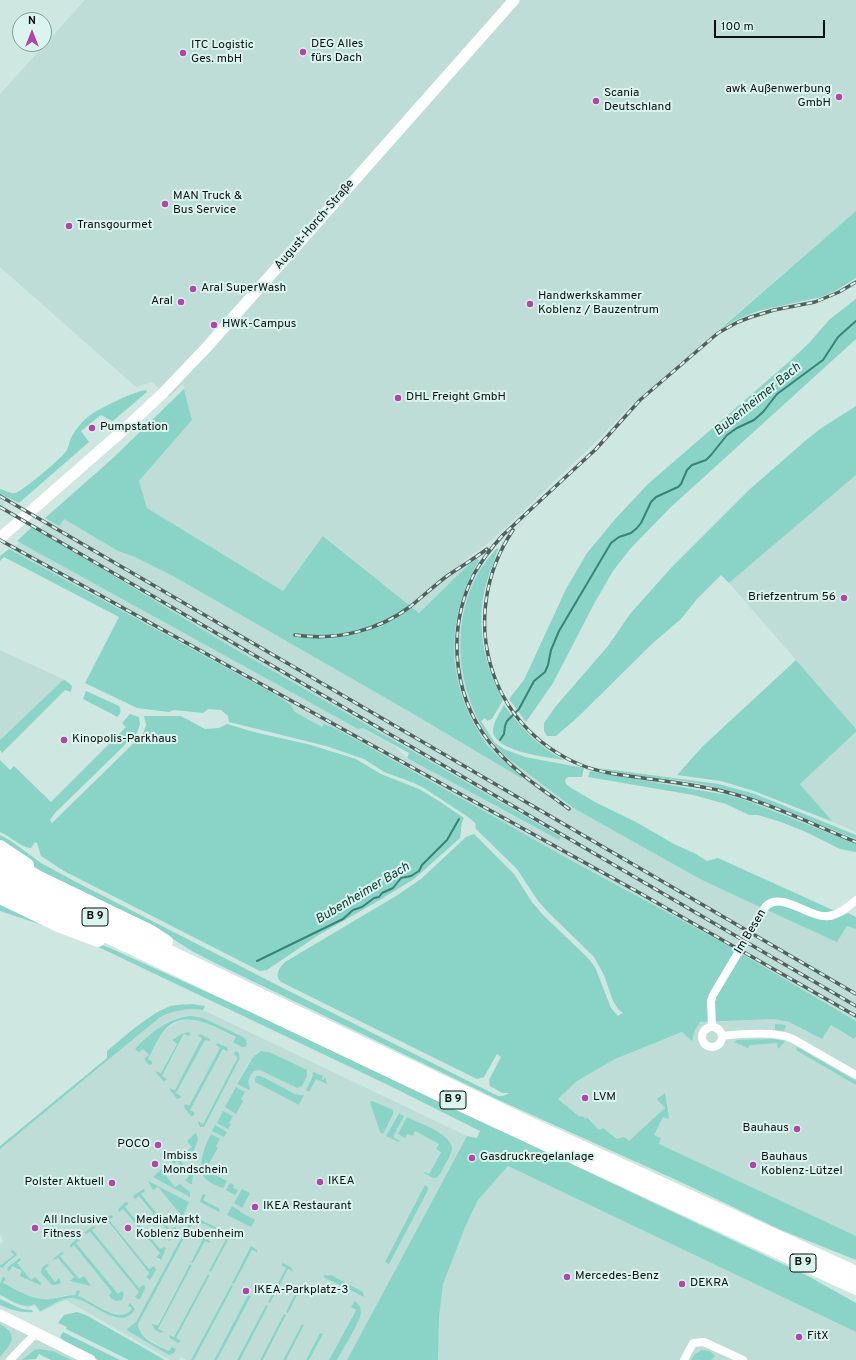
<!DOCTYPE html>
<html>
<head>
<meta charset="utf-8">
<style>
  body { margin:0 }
  #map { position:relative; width:856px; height:1360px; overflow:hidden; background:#cfe7e1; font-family:Overpass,sans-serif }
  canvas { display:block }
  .north { position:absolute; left:12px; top:12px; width:40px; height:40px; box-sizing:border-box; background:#dcf4ee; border:1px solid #879995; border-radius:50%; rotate:0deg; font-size:11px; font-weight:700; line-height:16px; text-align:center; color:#08100f }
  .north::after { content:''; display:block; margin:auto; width:14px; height:18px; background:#b047a8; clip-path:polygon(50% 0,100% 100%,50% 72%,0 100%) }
  .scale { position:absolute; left:714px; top:20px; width:111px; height:18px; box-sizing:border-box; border:2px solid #08100f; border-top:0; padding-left:5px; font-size:12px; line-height:14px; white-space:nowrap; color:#08100f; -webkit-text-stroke:3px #dcf4ee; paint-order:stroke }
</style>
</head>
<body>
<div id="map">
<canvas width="856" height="1360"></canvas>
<div class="north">N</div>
<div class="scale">100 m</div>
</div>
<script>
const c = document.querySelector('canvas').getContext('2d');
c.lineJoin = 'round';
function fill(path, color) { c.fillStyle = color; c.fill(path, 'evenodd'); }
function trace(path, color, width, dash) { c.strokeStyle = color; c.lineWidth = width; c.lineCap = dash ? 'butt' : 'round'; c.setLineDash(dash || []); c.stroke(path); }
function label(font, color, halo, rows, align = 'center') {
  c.font = font + ' Overpass,sans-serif'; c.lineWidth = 4; c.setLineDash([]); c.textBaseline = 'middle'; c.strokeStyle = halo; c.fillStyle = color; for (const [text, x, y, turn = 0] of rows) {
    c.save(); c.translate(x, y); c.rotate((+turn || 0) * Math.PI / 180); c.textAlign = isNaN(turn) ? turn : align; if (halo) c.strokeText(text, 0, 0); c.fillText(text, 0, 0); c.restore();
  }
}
const built = new Path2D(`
  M85,0H856V211L631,405L601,437L500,533L481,549L462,562L465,568L419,613L324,536L283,591L147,508L139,481L192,420L183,384L169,397L152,382L136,387L0,267V94Z
  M856,475V729L729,583Z
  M0,494L7,498L1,510H0Z
  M64,519L118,551L135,557L173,576L410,712L521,778L499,757L488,745L478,732L468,712L461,695L456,675L454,655V636L459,607L465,587L475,567L479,560L484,563L472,587L465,611L461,634L469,697L481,724L493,743L511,760L557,796L575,809L700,879L837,941L847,926L856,929V1021L720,941L565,857L484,811L337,729L325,724L322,727L316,724L295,712L291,705L276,695L11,550L20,542L358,729L363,728L394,746L407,758L486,801L530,825L561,837L230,646L37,531L49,520L59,526Z
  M0,650L65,680L62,681L0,740Z
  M856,732V832L833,822L800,784Z
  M581,766L598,768L616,773L693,783L729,791L756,800L856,839V844L748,801L713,791L612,776L590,771Z
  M185,1009L203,1010L467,1136L347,1360H337L359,1318L361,1310L356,1309L329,1360H309L322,1335L320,1333L306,1360H286L304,1325L302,1324L283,1360H263L286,1316L285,1314L260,1360H240L268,1306L266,1305L237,1360H217L251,1296L248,1295L214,1360H194L232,1287L231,1285L191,1360H187L181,1357L179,1360H170L66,1300L40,1312L35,1306L27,1308L0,1296L24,1306L35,1304L48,1307L62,1299L76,1298L107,1314L127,1317L135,1307L128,1306L132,1308L128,1314L125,1315H119L109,1312L78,1296L79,1291L75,1295H66L50,1299H41L26,1294L3,1283V1277L0,1284V1267L3,1268L17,1255L12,1250L14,1255L1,1265L0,1264V1244L3,1241L0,1234V1149L159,1018L175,1011ZM187,1016L198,1017L211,1022L247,1044L245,1047H242L236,1038L206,1023L196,1020H186L177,1022L165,1030L160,1037L148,1060L145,1059L149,1055L143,1049L137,1050L135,1049L166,1023L176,1018ZM189,1032V1036L185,1034L162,1076L167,1079L164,1082L156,1073L157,1071L161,1073L177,1043L172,1041L175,1038L182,1034ZM203,1038L210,1041L205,1039L176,1093L181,1096L177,1098L170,1090L171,1087L175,1090ZM216,1045L227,1047L228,1050L223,1049L190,1110L195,1113L184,1107V1106L185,1104L189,1107L220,1048ZM267,1051L298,1088L260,1070L254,1071L250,1074L249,1078V1086L237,1083L250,1060L253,1057L255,1059L256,1058L254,1055L259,1052ZM240,1054V1058L202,1128L199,1121L203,1124ZM313,1072L323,1077L322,1079L323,1080L324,1078L327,1082L316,1079L307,1088L312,1078ZM255,1082L297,1094L302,1093L299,1105ZM399,1113L404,1116L393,1137L387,1135L397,1114ZM407,1117L444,1136L452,1153L438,1177L424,1173L429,1174L441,1151L436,1149L439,1144L415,1131L412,1136L407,1133ZM211,1134L216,1147L218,1148L208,1167L210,1172L227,1181L203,1174L202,1162L203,1152ZM179,1155V1159L186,1168L190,1165L192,1168L193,1183L185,1179L189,1176L177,1161L172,1163V1161ZM163,1168L167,1169L163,1172L175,1187L180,1184L189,1191L190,1196L153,1177ZM148,1181L189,1202L180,1222L177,1219L181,1215L158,1187ZM145,1190L141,1194L170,1230L171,1240L169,1241L166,1238L170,1234L139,1196ZM127,1202L129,1204L125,1207L160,1250L163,1247L161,1260H158L156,1256L160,1253L123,1208L119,1212ZM110,1215L109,1220L149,1269L154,1266L148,1280L146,1276L149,1273L105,1219ZM199,1219L217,1229L215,1234L212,1235L215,1230L202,1223H196L190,1227L138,1324L140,1331L146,1338L170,1352L172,1347L176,1349L169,1355L130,1328L136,1322L187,1227L192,1220ZM93,1226L96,1227L92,1230L139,1288L143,1285L137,1299L135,1295L139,1292L90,1232H85ZM225,1233L235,1238L234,1240L229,1238L211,1272L209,1271L227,1237ZM203,1239L210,1243L205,1241L193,1263L191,1261ZM80,1240L76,1243L118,1295L122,1292L125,1295H109L113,1292L74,1245ZM252,1247L257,1252L252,1250L234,1284L232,1283ZM64,1253L60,1256L79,1280L83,1277L84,1284L72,1282L70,1280L74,1277L58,1257ZM20,1258L21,1260L17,1263L31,1280L20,1276L22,1272L11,1266L8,1267ZM190,1264L192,1265L158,1329L153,1323L157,1325ZM286,1268L293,1271L288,1269L270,1303L268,1302ZM208,1274L210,1275L176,1338L170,1335L174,1337ZM327,1274L331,1275L363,1292L364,1297L323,1277Z
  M774,1019L789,1022L822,1039L831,1025L853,1039L855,1037L856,1038V1254L617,1139L603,1128L599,1130L588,1117L586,1119L580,1117L558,1099L577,1081L615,1059L682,1032L695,1030L700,1022Z
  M508,1166L854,1331L856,1332V1360H438L439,1318L443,1284L466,1225L478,1200Z
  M0,1321L78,1360H72L53,1351L33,1350L22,1360H0V1357L6,1351L9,1329L0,1324Z`);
const green = new Path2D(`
  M856,211V278L835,291L821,297L758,311L736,320L718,331Z
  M856,299V339L671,507L630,549L613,571L595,602L553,683L526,722L509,699L524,680L566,589L587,553L617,517L648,484L790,361L809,343L830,319Z
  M184,389L192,420L139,481L147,508L283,591L323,536L419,613L469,564L477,559L479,560C450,610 445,668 472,720C477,729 482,738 488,746C498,757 510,767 522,776L521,778L410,712L173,576L135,557L118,551L64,519L59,526L45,518L112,459Z
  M146,390L147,392L114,420L112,421L101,415L81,431L89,442L19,503L0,494V489C4,490 11,494 15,493C22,492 63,457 67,450C69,446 69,442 71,438C75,431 81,422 88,417C97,409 135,391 146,390Z
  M856,406V475L729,583L721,575L697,599L681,619L654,642L578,717L556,736H547L544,731V723L556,706L608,646L630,614L671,568L750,489L805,441L820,429Z
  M32,527L230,646L561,837L559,840L407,758L409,753L363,728L358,729L17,541Z
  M497,548L498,549C495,560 490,570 487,581C475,622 483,663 503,700L492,719L487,721L485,718L481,721L495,743L504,749L525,757L584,768L582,777H568L565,780L566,784L571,788L595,802L636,822L674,844L696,854L707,861L718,858L835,911L819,913L782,898H772L766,901L760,907L700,879L575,809C561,799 547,788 534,778C520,767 505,758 494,744C451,689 447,600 497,548Z
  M9,549L276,695L291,705L295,712L322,727L324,724L337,729L484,811L565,857L720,941L856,1021V1038L855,1037L854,1039L831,1025L822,1039L789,1022L774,1019L700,1022L695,1030L692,1041L682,1032L615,1059L577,1081L558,1099L580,1117L582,1116L586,1119L587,1117L599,1130L603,1128L617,1139L624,1137L629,1141L665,1108L657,1099L665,1093L669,1117L668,1119L663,1117L654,1135L661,1138L659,1144L856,1236V1260L781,1230L683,1183L501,1101L215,963L192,951L148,923L44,873L0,843V835L11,841L41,863L76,882L281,987L498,1096H503L509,1093H502L490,1086L489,1080L501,1057L497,1054L484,1077L477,1079L281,982C274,975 279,968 285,962L396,896L421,879L466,837L474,834L514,874L532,902L543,915L588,958L595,967L611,1008L618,1016L623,1013L618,1009L613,1001L604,975L594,957L548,912L538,901L517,869L476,829L475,823L468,817L424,788L414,783L384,772L364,759L326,746L229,722L228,716L221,710L208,709L203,713L174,710L169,712L137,708L85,683L119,617L4,557L0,561V556Z
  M796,660L856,729V732L800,784L833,822L754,791L721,781L677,775L703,746Z
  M65,680L72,686L71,692L65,690L2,753L0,750V740L62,681Z
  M86,691L119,706C122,711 120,714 117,717L114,715L83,699Z
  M504,705C521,728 539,747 564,760C547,757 495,752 493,731C493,723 500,712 504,705Z
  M130,714L139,717L140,724L137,733L55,813L50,820L52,823L143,734L146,725L144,716H181L205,729L219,728L227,724L254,732L311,745L356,759L381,774L419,789L439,801L464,818C460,824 462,830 460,838L414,879L378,901L317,936L267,970L260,971L64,871L41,856L37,843L35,842L31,848C20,847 10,836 0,832V760L10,770L14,766L51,802L126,727L122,723Z
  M598,768L719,784L755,794L856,835V839C807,820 758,797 706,785C671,777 633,778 598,768Z
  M590,771L727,795L748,801L856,844V852L840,849L806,832L781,822L758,815H749L726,804L693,795L588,777Z
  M0,903L74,935L110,948L255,1014L808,1276L856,1303V1332L508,1166L478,1200L466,1225L443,1284L439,1318L438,1360H347L467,1136L477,1138L480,1131L388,1085L90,943L48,927L0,911Z
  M780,905L825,920H832L848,913L856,917V929L847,926L837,942L767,910L774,906Z
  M192,1004L205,1006L203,1010C186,1008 174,1010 159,1018L0,1149V1146L107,1058V1051C124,1037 148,1015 168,1007C175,1004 184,1005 192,1004Z
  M192,1016L203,1018L243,1037L246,1040L247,1045L245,1047H242L233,1042L236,1037C214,1027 183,1006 163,1032C157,1040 153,1051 148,1059L152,1062V1064L149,1065L144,1059L149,1055L143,1049L139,1052L135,1049C150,1033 169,1017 192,1016Z
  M775,1024L786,1025L784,1031L775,1030Z
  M188,1032L190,1033V1035L189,1036L184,1034L162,1076L167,1079L164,1082L156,1073V1071L161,1073L177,1044L172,1040L182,1034Z
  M200,1034L210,1039V1041L205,1040L176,1093L181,1096L180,1098L177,1099L170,1090V1088L175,1090L202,1038L198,1036Z
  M774,1039L785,1041L778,1049L777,1043L750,1045L748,1048L734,1042L737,1040Z
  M217,1043L227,1047L228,1050L227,1051L223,1049L190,1110L195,1113L193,1116H191L184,1107V1106L185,1104L189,1106L220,1048L216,1045Z
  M797,1047L856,1081V1085L796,1050Z
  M235,1051L239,1053L240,1058L204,1127H200L198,1122V1121L203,1124L238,1057L234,1055Z
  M261,1051L269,1052L307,1070V1076L302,1086L297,1088L260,1070L254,1071C249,1076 247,1081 250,1088L249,1090L237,1084L253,1057L255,1058L254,1056Z
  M313,1072L323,1076L322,1079L323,1080L325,1077L327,1084L316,1079L309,1092L306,1090L312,1078Z
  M257,1076H261L295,1094L304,1095L299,1105L255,1082V1078Z
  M236,1087L245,1092L241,1099L243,1101L236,1114L225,1107Z
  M372,1101L393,1110V1114L383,1134L380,1132L370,1102Z
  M223,1111L233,1116L229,1123L231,1124L228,1129L217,1123Z
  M399,1113L404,1116L393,1137L400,1141L399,1142L386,1136Z
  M407,1117C419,1123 451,1134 452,1148C452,1153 449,1158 446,1163C443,1168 441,1175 436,1178H433L424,1173V1172L429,1174L441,1152L436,1149L439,1144L415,1131L413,1136L407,1134L405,1138L398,1134Z
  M215,1125L227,1132L224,1137L212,1131Z
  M196,1133L198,1139L193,1153L191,1154L188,1150L192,1147L187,1141Z
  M211,1134L220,1139L216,1146L218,1148L208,1166L210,1172L227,1181L223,1188C218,1186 207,1182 204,1177C197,1165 205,1145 211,1134Z
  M179,1155H183L179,1159L186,1168L190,1165L192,1167L193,1175L192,1184H190L185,1180L189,1176L177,1161L173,1164L172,1163V1161Z
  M163,1168H167L163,1172L175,1187L180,1184L190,1192V1197L153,1177Z
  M148,1181L189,1202L181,1221L180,1222L177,1218L181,1215L158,1187L153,1190Z
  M230,1183L234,1185L233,1188L238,1190L235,1195L226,1190Z
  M425,1185L428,1187V1190L389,1264L385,1262Z
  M144,1189L145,1191L141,1194L170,1230L175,1227L176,1229L171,1240L169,1241L166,1238L170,1234L139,1196L135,1199L133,1197L134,1195Z
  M242,1189L250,1193L242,1208L234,1203Z
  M204,1194L206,1195L203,1200L220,1209L219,1212L200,1202L202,1195Z
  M126,1202L129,1203L125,1207L160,1249L164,1247L166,1248L161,1260L156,1257L160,1253L123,1209L119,1212L118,1211L119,1208Z
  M232,1206L240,1211V1212L255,1220L251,1227L227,1215Z
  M112,1215L113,1217L109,1220L149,1269L154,1266L156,1270L150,1280L146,1277L149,1273L106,1219L102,1222L100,1221L104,1217Z
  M194,1219H199L217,1228L215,1234H212L214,1229C206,1225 198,1219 190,1227L138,1324C140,1340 157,1345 169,1351L172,1347L176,1349L174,1353L169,1355L128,1331L127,1329L136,1322L187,1227L190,1221Z
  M93,1226L96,1227L92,1230L139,1288L143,1285L145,1286V1289L140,1299H137L135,1296L139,1292L90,1232L85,1234V1232Z
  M225,1232L234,1237L235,1240L229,1238L211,1272L209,1271L227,1237L223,1234Z
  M198,1236L210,1241V1243L205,1241L193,1263L191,1262L203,1239Z
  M77,1239L80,1240L76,1243L118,1294L122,1291L124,1294L122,1300C117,1302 111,1300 109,1295L112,1292L74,1245L70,1248V1245Z
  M251,1246L257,1250V1252L252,1250L234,1284L232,1283Z
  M12,1250L14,1251L17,1255L5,1265L3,1268L0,1267V1264L1,1265L14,1255L11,1251Z
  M62,1252L64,1253L60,1256L79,1279L84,1276L91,1286L70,1281L74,1277L58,1258L53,1260L54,1258Z
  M20,1258L21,1260L17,1263L31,1280L35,1277L41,1283L40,1285L20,1276L22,1271L12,1266L9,1271L7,1270L8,1267Z
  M283,1263L292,1268L293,1271L288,1269L270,1303L268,1302L286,1268L281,1265Z
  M47,1264L49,1265L45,1269L55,1282L59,1278L61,1283L55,1285H52L41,1273L42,1268Z
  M190,1264L192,1265L158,1329L163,1331L161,1333L154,1329L152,1324L158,1325Z
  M208,1274L210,1275L176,1338L181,1341L178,1343L170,1338L169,1335L174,1337Z
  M325,1275H331L363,1292L364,1297L323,1277Z
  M3,1277L6,1278L3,1283C18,1290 33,1301 50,1299C59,1298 66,1295 75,1295L77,1290L80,1291L78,1296C92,1301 122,1327 132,1308L128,1306L130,1303L135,1309C121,1334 90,1298 71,1298C60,1298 50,1307 40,1311L35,1304C23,1310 11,1300 0,1295V1284Z
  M231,1285L233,1286L194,1360H191Z
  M297,1290L299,1291L288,1313L286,1312Z
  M248,1295L251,1296L217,1360H214Z
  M0,1299L22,1309L32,1310L33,1312C21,1313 11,1310 0,1305Z
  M355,1301C359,1304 361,1308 361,1312C361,1321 342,1350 337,1360H329L356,1310L351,1307Z
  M266,1305L268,1306L240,1360H237Z
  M77,1312L86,1315L165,1360H129L66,1329L67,1327L58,1323L64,1315Z
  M284,1314L286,1315L263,1360H260Z
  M0,1324C19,1334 12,1344 0,1357Z
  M302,1324L304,1325L286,1360H283Z
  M63,1332L120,1360H98L95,1358L65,1342L60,1337Z
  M320,1333L323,1334L309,1360H306Z
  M39,1349L53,1351L72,1360H51L39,1354L36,1359L22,1360L34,1350Z
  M702,1350L710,1351L715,1356L711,1360H691L695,1354Z`);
const stream = new Path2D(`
  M500,740L504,734L505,726L507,721L519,709L534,681L545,672L548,665L551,650L559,631L611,543L619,537L631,533L637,528L641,523L651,502L656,497L678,487L681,484L687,470L692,465L706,460L711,455L727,435L737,428L754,420L763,412L777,394L823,360L838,337L856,321
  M257,961L343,919L353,910L362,907L374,898L379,897L382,893L393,888L401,878L411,876L419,871L422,865L447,840L459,819`);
const street = new Path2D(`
  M702 1037a10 10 0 1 1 20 0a10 10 0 1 1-20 0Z
  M712,1027L711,1001L713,995L766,906C784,891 809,919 829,916C840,914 848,907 856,900
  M722,1036C740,1034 777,1031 793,1039L856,1075
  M10,1360L36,1333
  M684,1360L693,1343L704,1342L743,1360`);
const secondary = new Path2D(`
  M0,538L119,434L162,394L206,348L514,0
  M0,1315L90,1360`);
const highway = new Path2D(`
  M0,847L27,865
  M0,859L124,919L149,931L166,942
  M0,871L526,1122L856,1273
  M0,885L466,1107L856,1288
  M0,897L58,925L98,940`);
const rail = new Path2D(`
  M0,496L856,994
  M0,507L856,1006
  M513,530C457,614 486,726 581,765C601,773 622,775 643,778C671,782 699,785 726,792C770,803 814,825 856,842
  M0,540L638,892L856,1016
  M295,635C336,641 378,631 411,606C423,596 434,586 447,576C460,567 474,559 487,549
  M569,809C545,791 518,774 498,752C453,704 445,632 474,574C482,560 492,547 503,535L596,449L640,400L718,333L738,322L751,317L774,310L815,302L839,292L856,282`);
const markers = [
  [303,52,4,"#b047a8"],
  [183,53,4,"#b047a8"],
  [839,97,4,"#b047a8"],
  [596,101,4,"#b047a8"],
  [165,204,4,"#b047a8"],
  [69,226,4,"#b047a8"],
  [193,289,4,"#b047a8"],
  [181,302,4,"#b047a8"],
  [530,304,4,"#b047a8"],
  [214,325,4,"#b047a8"],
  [398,398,4,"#b047a8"],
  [92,428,4,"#b047a8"],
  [844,598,4,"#b047a8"],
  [64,740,4,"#b047a8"],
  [585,1098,4,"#b047a8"],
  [797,1129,4,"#b047a8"],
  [158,1145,4,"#b047a8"],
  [472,1158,4,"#b047a8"],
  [155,1164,4,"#b047a8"],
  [753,1165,4,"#b047a8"],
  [320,1182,4,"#b047a8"],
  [112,1183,4,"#b047a8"],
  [255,1207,4,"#b047a8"],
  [35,1228,4,"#b047a8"],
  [128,1228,4,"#b047a8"],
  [567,1277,4,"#b047a8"],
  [682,1284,4,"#b047a8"],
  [246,1291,4,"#b047a8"],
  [799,1337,4,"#b047a8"]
];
const shields = [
  [95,917,26],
  [453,1100,26],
  [803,1263,26]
];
const shieldNames = [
  ["B 9",95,917],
  ["B 9",453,1100],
  ["B 9",803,1263]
];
const poiNames = [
  ["DEG Alles",311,45],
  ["fürs Dach",311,59],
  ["ITC Logistic",191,46],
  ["Ges. mbH",191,60],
  ["awk Außenwerbung",831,90,"right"],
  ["GmbH",831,104,"right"],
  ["Scania",604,94],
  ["Deutschland",604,108],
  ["MAN Truck &",173,197],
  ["Bus Service",173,211],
  ["Transgourmet",77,226],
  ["Aral SuperWash",201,289],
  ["Handwerkskammer",538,297],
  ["Koblenz / Bauzentrum",538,311],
  ["Aral",173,302,"right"],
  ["HWK-Campus",222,325],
  ["DHL Freight GmbH",406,398],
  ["Pumpstation",100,428],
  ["Briefzentrum 56",836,598,"right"],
  ["Kinopolis-Parkhaus",72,740],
  ["LVM",593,1098],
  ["Bauhaus",789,1129,"right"],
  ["POCO",150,1145,"right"],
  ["Imbiss",163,1157],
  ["Mondschein",163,1171],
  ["Gasdruckregelanlage",480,1158],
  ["Bauhaus",761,1158],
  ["Koblenz-Lützel",761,1172],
  ["IKEA",328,1182],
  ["Polster Aktuell",104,1183,"right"],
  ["IKEA Restaurant",263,1207],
  ["All Inclusive",43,1221],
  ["Fitness",43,1235],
  ["MediaMarkt",136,1221],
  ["Koblenz Bubenheim",136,1235],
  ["Mercedes-Benz",575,1277],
  ["DEKRA",690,1284],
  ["IKEA-Parkplatz-3",254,1291],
  ["FitX",807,1337]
];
const streetNames = [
  ["August-Horch-Straße",315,225,-49],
  ["Im Besen",751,932,-59]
];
const waterNames = [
  ["Bubenheimer Bach",758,400,-39],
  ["Bubenheimer Bach",363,894,-31]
];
fill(built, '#bdddd6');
fill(green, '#89d4c6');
trace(stream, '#378477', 2);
trace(street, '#fff', 8);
trace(secondary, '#fff', 11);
trace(highway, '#fff', 14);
trace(rail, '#52605d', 3.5);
trace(rail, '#dcf4ee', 2, [6]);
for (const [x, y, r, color] of markers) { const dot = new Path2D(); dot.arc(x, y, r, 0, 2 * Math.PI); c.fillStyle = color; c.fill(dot); trace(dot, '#dcf4ee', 1.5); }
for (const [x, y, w] of shields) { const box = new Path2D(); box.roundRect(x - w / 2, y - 9, w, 18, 3); c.fillStyle = '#dcf4ee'; c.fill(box); trace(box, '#08100f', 1); }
label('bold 11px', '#08100f', null, shieldNames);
label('12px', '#08100f', '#dcf4ee', poiNames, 'left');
label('12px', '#08100f', '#dcf4ee', streetNames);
label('italic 13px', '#104038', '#dcf4ee', waterNames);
</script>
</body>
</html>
